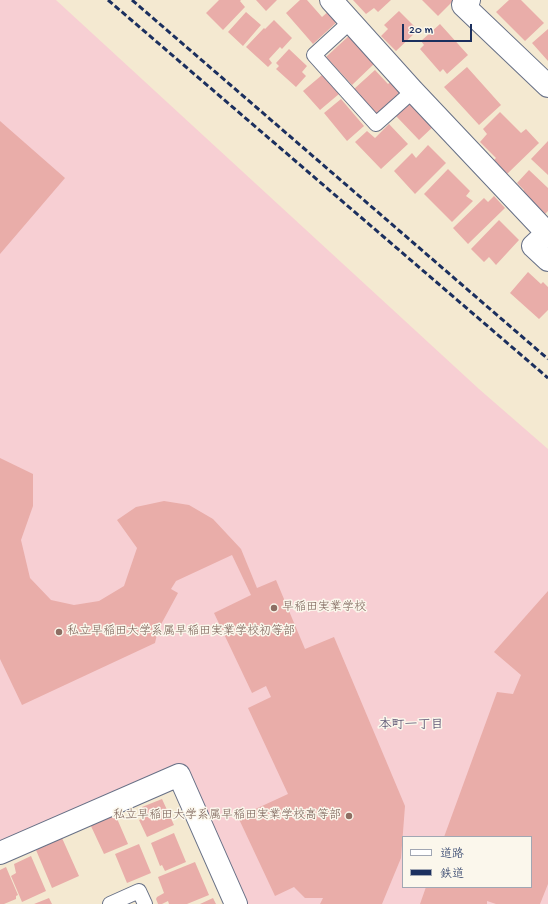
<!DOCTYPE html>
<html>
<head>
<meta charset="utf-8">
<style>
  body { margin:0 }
  #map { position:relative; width:548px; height:904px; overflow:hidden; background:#f4e9d1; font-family:"Gochi Hand","Klee One",sans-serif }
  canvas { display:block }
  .legend { position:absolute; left:402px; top:836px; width:130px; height:52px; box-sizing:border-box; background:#fbf7ec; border:1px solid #a1a7b3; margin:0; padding:5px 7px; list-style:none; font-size:12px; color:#1b2f5e }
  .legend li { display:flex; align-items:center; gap:8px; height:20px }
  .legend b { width:20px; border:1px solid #a1a7b3 }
  .scale { position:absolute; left:402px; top:24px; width:70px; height:18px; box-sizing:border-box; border:2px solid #1b2f5e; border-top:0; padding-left:5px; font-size:12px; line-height:14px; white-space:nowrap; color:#1b2f5e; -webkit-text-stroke:3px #fbf7ec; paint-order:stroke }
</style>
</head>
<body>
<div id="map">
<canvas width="548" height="904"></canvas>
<ul class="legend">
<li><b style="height:5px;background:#fff"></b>道路</li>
<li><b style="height:5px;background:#1b2f5e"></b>鉄道</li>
</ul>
<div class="scale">20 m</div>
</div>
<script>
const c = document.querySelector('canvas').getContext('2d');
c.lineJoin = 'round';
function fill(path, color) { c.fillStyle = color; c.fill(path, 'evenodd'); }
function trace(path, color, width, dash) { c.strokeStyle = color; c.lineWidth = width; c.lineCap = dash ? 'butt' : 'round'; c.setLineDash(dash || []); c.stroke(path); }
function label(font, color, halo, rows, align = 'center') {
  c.font = font + ' "Gochi Hand","Klee One",sans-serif'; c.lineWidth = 3; c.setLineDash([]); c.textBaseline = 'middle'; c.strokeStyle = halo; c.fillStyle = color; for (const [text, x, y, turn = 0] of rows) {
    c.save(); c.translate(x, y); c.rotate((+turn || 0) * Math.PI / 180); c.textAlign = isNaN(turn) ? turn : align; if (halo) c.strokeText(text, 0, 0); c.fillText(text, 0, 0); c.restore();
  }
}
const built = new Path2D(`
  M0,0H56L479,389L548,449V904H245L182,766L0,847ZM403,837H531V887H403Z`);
const building = new Path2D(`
  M219,0H241L240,1L245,7L223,30L206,13Z
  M256,0H277L266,11Z
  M300,0H307L322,17L330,10L339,20L313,44L286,13Z
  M353,0H391L378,12L374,8L366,14Z
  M422,0H454L438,16Z
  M509,0H521L544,23L525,41L496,12Z
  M399,11L418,30L396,51L381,36L388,29L384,25Z
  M246,12L261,25L243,46L228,32Z
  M274,20L292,38L282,49L280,47L269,59L272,63L268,67L246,47L264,28L265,29Z
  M440,24L468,55L447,74L443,69L440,72L420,49L424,45L421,41Z
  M548,29V61L532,43Z
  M352,33L375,63L352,85L326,57Z
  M289,49L307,66L302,72L306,76L296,87L276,69L279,66L276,63Z
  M467,67L501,105L479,125L444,87Z
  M375,70L388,84L394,79L403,89L377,114L354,89Z
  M322,75L339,94L320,110L303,91Z
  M341,99L364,126L347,141L324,113Z
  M414,99L437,123L419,140L396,116Z
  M500,112L521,133L526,129L539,143L507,174L494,160L496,158L480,142L487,134L483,129Z
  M0,121L65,178L0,254Z
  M389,124L408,144L381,169L355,142L367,131L375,138Z
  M548,141V175L531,159Z
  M428,145L446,163L415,194L394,171L412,153L416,158Z
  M448,169L470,191L466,196L473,201L452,222L424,194Z
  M529,170L548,188V211L542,217L519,195L524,190L517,183Z
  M494,196L505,208L468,244L453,228L484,198L488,202Z
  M499,220L519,240L496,265L489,257L484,262L471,249Z
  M528,272L541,284L543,282L548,287V310L539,319L510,293Z
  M0,458L33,474V506L21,540L30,578L51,600L74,605L99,601L124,586L137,548L117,520L136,507L164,501L189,505L213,519L241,549L257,588L276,580L305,649L334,637L405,806L401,858L382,904H320L323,898H305L294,887L275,896L238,817L288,794L248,708L271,697L266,686L252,693L214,613L251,595L232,555L176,581L171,589L178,593L158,630L155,643L22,705L0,659Z
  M548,591V884L540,904H496L487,901V904H420L426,887H531V837H444L497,692L513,694L521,675L494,652Z
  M162,799L174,825L147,837L139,820L146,817L142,807Z
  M115,814L128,844L104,854L90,824Z
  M174,833L186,862L165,871L162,865L160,866L151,843Z
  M62,838L79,876L52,888L36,850Z
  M139,844L151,873L127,883L115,854Z
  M31,856L46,891L22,902L11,876L16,873L14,864Z
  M195,862L209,895L187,904H169L168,901L162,904H158L156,899L157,897L164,893L158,877Z
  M6,867L18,895L16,896V899L4,904H0V870Z
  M49,898L52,904H34Z
  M213,898L216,904H200Z`);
const service = new Path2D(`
  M350,22L314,55L376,124L413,91
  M110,904L139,891L145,904`);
const minor = new Path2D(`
  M331,0L413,91L547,233L548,231
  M469,0L463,5L548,86
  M547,233L533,246L548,260
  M0,853L179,775L236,904`);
const rail = new Path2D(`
  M108,0L548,378
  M132,0L548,359`);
const markers = [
  [274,608,4,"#8d6e63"],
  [59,632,4,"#8d6e63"],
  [349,816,4,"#8d6e63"]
];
const educationNames = [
  ["早稲田実業学校",282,608],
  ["私立早稲田大学系属早稲田実業学校初等部",67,632],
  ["私立早稲田大学系属早稲田実業学校高等部",341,816,"right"]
];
const neighbourhoodNames = [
  ["本町一丁目",411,726]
];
fill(built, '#f7cfd3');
fill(building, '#e9ada9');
trace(service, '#677086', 16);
trace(minor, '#677086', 24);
trace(service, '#fff', 14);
trace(minor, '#fff', 22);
trace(rail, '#1b2f5e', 3, [6, 3]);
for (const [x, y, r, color] of markers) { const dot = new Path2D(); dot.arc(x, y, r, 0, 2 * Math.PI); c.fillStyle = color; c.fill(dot); trace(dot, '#fbf7ec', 1.5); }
label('12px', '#785e54', '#fbf7ec', educationNames, 'left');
label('bold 13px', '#635b78', '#fbf7ec', neighbourhoodNames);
</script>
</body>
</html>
